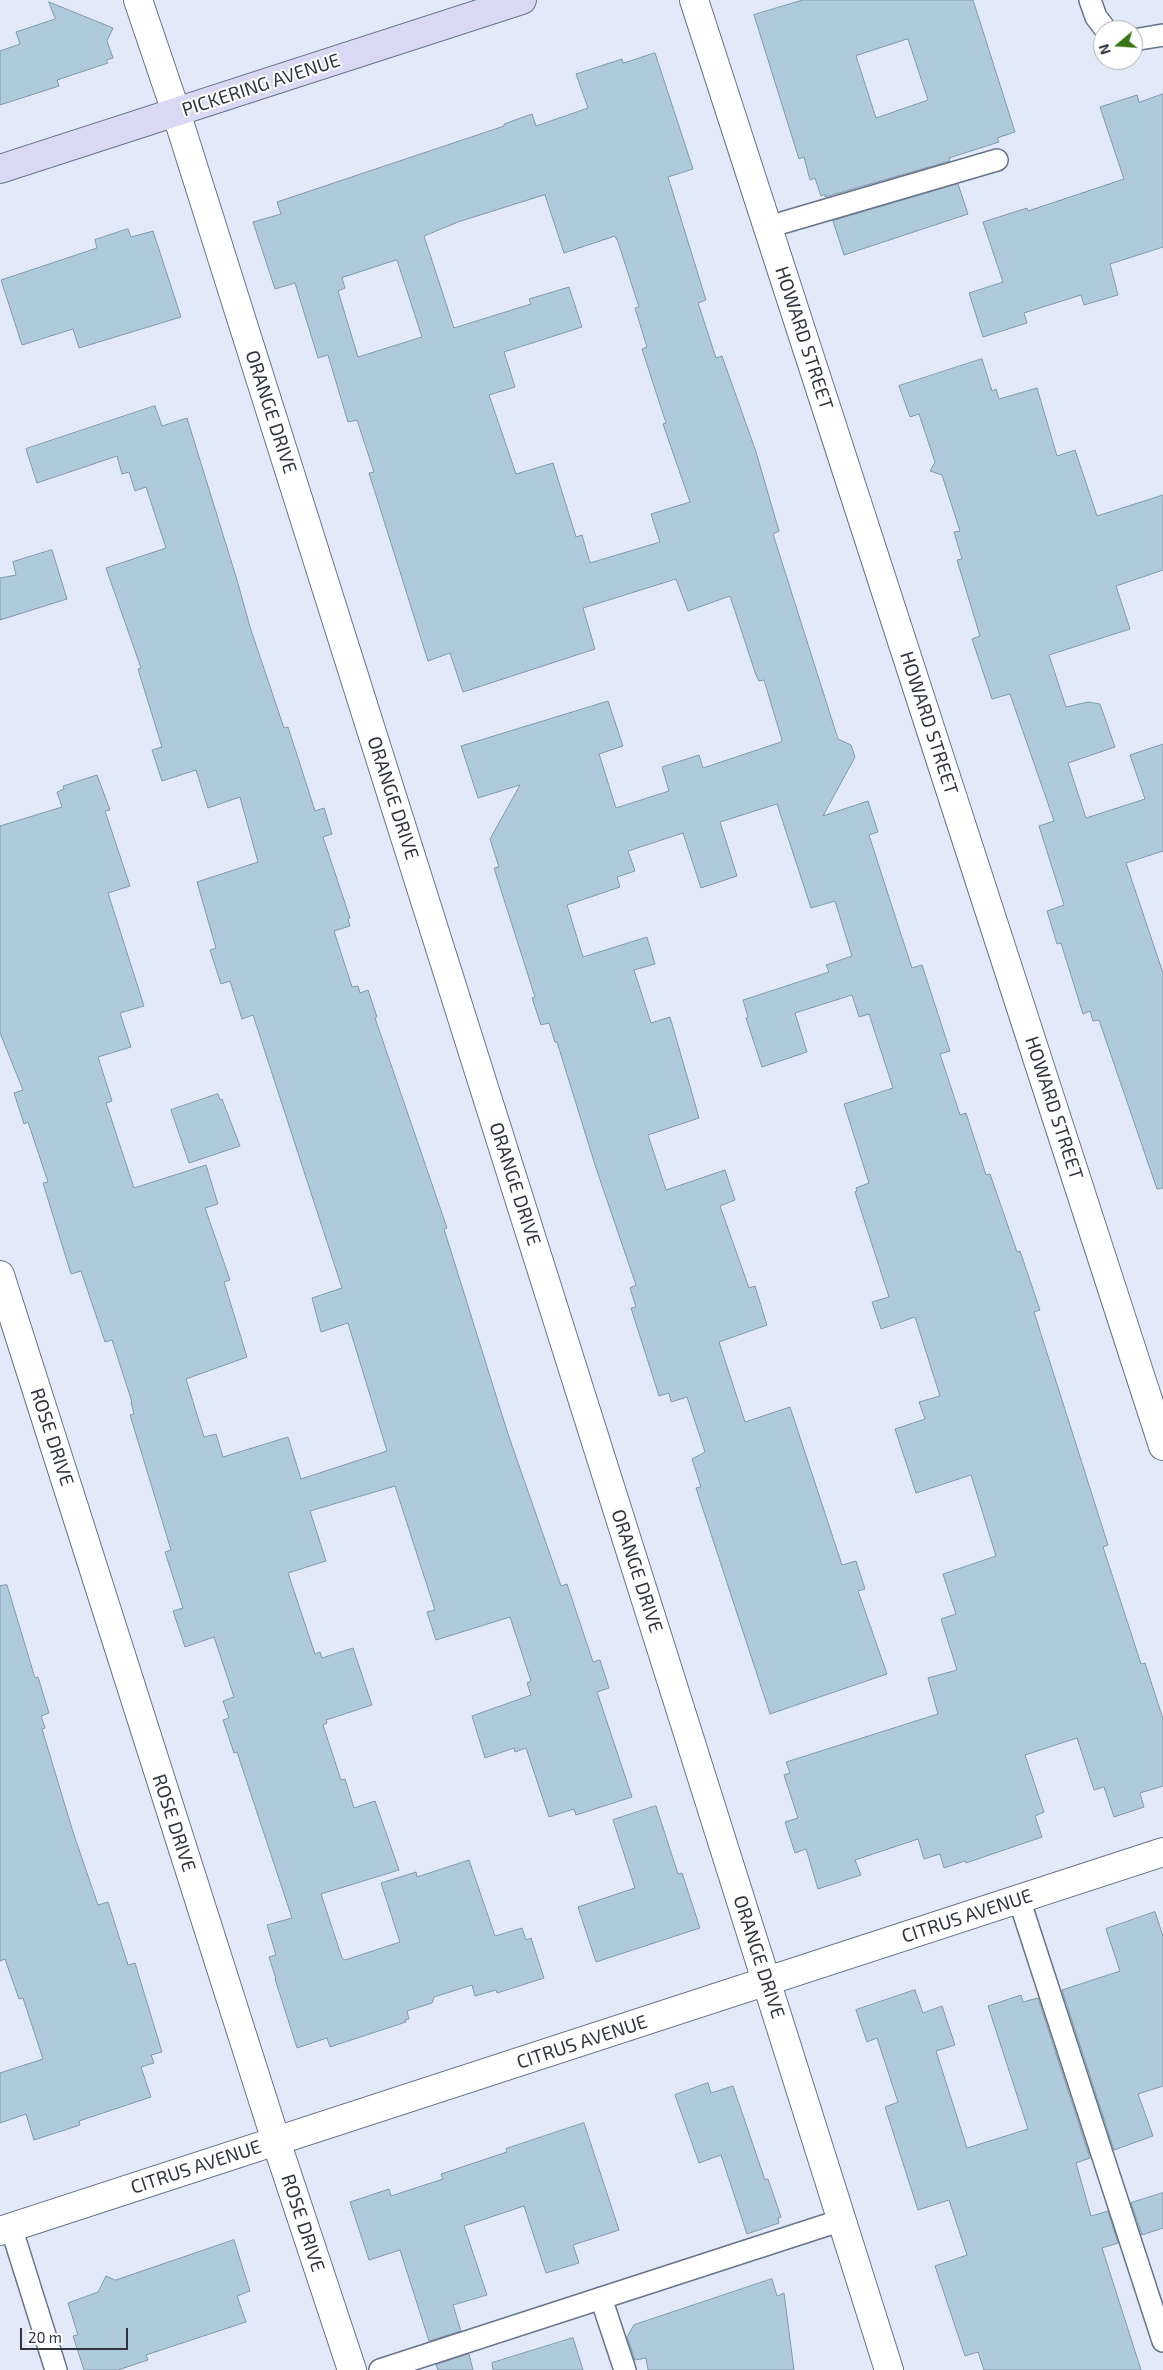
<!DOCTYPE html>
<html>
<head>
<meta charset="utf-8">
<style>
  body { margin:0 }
  #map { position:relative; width:1163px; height:2370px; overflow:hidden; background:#e2eafa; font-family:"Exo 2",sans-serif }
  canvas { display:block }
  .north { position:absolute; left:1093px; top:20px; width:50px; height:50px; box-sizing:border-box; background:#fff; border:1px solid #acaeb2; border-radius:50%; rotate:252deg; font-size:14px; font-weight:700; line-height:20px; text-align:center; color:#30353f }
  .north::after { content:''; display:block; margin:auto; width:18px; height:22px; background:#357512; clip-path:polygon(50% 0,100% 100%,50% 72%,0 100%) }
  .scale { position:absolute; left:20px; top:2328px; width:108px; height:22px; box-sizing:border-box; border:2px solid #30353f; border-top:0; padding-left:6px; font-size:15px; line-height:18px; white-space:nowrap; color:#30353f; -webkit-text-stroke:4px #fff; paint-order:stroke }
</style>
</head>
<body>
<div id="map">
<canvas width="1163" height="2370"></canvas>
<div class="north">N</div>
<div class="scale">20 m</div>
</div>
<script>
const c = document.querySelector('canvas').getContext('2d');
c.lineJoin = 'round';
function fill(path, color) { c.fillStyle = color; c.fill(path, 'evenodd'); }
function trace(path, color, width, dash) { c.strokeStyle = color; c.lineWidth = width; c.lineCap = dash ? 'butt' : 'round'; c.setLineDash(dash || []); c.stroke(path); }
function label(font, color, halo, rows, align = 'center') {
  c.font = font + ' "Exo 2",sans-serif'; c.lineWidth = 4; c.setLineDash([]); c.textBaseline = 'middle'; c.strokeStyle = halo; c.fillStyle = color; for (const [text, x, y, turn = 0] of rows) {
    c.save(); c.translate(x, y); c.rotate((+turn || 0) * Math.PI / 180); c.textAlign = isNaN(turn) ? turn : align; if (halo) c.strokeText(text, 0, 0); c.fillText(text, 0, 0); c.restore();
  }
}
const building = new Path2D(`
  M803,0H973L1015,132L997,138L999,142L949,158L950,161L825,197V194L821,196L815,178L810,180L804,157L799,159L754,15ZM908,39L928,100L876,118L856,56Z
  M49,2L113,28L107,41L113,58L106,60L108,63L57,80L59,86L0,105V51L20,44L16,32L55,19Z
  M655,53L693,169L668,177L706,300L698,303L716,358L722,356L756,452L779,531L773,534L838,739L851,745L855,757L823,816L868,801L878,832L869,835L895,916L912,968L922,965L950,1051L940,1054L960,1115L966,1113L986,1175L990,1174L1017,1252L1020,1251L1040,1310L1034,1312L1108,1545L1103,1547L1141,1664L1145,1663L1163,1719V1786L1140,1793L1144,1807L1114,1817L1104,1787L1094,1790L1077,1738L1025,1755L1044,1812L1035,1816L1042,1837L966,1863L965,1861L944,1868L940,1854L924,1859L918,1839L855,1860L861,1875L818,1889L806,1849L795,1853L785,1822L798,1818L784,1775L790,1773L786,1762L938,1714L928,1678L957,1670L941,1619L956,1614L943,1574L996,1556L971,1475L916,1493L895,1429L925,1419L919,1402L940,1396L915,1317L881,1329L872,1302L889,1297L855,1192L857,1191L856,1188L869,1183L844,1104L893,1088L869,1014L859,1017L852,995L795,1013L807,1052L762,1067L746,1018L748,1017L743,1000L829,972L826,965L852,956L835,901L811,908L777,804L720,822L737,876L701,888L683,833L628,851L635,871L617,877L620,887L567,905L583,957L647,937L655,964L634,970L651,1023L670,1017L699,1118L648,1135L666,1190L725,1170L735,1200L720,1206L749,1288L755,1286L767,1325L719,1342L745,1422L790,1407L842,1565L856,1561L865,1589L858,1591L887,1674L770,1714L696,1488L701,1487L692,1459L705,1452L687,1397L671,1402L669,1393L659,1396L631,1308L636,1307L630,1288L636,1285L596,1168L557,1042H555L549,1023L541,1025L532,998L535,997L494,868L499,867L490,839L520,785L478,798L461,746L608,701L623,746L599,754L616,808L669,791L662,767L699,755L703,768L781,742L782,740L764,680L759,681L756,675L730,596L688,611L676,579L583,608L595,649L463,692L450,653L428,661L369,473L374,472L357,420L348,422L328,355L318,358L295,283L275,289L253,222L281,214L277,202L504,126V124L532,114L536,126L588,108L576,74L622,59L623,63ZM545,195L564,253L615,236L618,242L639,307L635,308L647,347L642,349L666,423L663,424L690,502L651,514L660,542L590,563L582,535L576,537L553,463L516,474L489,395L515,387L504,352L582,327L569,287L529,299L531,304L454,328L424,236L458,222ZM397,260L422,337L358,357L338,291L345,288L342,278Z
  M1163,94V247L1110,264L1118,295L1084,305L1081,295L1024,313L1027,323L983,337L969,293L1003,282L983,222L1027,208L1028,211L1124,179L1100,107L1137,95L1139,102Z
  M958,184L968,214L844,255L833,221Z
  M128,229L131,237L153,231L181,317L79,348L73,329L22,345L1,280L97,248L95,240Z
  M982,359L992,391L996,389L999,399L1037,388L1057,456L1075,450L1097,516L1163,495V570L1116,586L1130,629L1049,655L1066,707L1088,702L1100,704L1115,747L1068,763L1086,818L1145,799L1130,755L1163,744V851L1126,863L1163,973V1188L1157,1189L1099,1020L1093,1021L1090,1011L1083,1014L1061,943L1057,944L1047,911L1064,905L1039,826L1054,821L1010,694L992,699L972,639L980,636L957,560L962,559L954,532L960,531L942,475L930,471L935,462L919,414L910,417L899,386Z
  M155,406L162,426L187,418L237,580L250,627L284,728L288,727L315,811L324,808L332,834L323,837L350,918L348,919L350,926L334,931L352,987L358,986L360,993L368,990L377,1017L375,1018L447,1228L444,1229L508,1434L561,1586L567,1584L593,1662L600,1660L609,1688L597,1692L632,1797L576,1815L574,1809L549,1817L526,1748L515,1752L514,1748L485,1758L472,1716L531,1695L527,1683L531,1681L510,1617L436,1640L427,1612L435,1610L395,1486L310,1511L326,1561L288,1573L315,1654L320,1652L322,1658L353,1648L372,1705L326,1720L327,1723L323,1725L341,1780L345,1779L354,1808L375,1801L399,1870L321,1894L342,1958L345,1960L400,1942L381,1883L416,1872L417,1877L469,1860L495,1936L522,1928L526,1940L531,1938L544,1978L497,1993L496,1990L475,1996L472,1985L434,1997L432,2003L407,2011L409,2019L405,2020L406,2022L330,2047L327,2038L297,2048L275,1979H276L269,1957L276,1955L267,1925L292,1918L237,1752L234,1753L223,1720L229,1718L223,1701L234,1697L214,1637L185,1647L173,1611L183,1608L165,1552L171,1550L130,1415L134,1414L131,1402H132L112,1340L105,1342L81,1271L71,1274L43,1183L48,1182L28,1122L24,1124L14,1093L23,1090L0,1033V826L62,807L57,792L64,789L63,786L97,775L110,810L105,811L130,886L108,893L144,1006L120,1013L131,1047L98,1057L112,1101L106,1103L134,1188L206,1165L218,1204L205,1208L230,1280L224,1282L247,1357L186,1379L204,1437L216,1434L223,1457L288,1437L301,1479L387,1451L348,1323L321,1332L312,1298L342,1288L253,1015L242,1019L230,981L221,984L210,950L216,948L197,882L258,862L240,797L208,808L196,770L162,781L152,750L162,747L138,669L141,668L106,568L166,548L146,487L135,491L129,472L122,474L117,456L37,483L26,449Z
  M52,550L67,599L0,620V578L16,575L13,562Z
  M218,1094L220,1100L222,1099L240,1146L189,1163L171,1110Z
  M7,1585L35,1678L38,1677L49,1713L41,1716L45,1728L42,1729L73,1832L98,1905L108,1902L128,1965L135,1963L162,2052L151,2055L154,2063L141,2067L151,2097L79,2121L80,2125L34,2140L26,2114L0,2123V2073L43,2059L23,1998L19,1999L5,1959L0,1961V1586Z
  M656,1806L678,1874L682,1873L700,1928L596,1962L578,1907L635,1888L613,1820Z
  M1155,1912L1163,1936V2086L1138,2094L1153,2136L1114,2150L1062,1990L1120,1971L1106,1929Z
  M915,1990L923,2013L942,2006L955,2045L936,2051L967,2148L1028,2129L988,2006L1021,1995L1023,2002L1038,1998L1090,2158L1076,2163L1091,2216L1108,2211L1118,2243L1102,2248L1141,2370H984L978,2352L965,2356L935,2266L967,2255L949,2200L918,2210L885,2107L898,2102L877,2038L867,2042L856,2010Z
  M708,2083L711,2093L733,2086L765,2180L768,2179L781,2217L778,2218L779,2223L747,2234L721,2155L699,2163L675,2095Z
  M584,2123L619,2230L573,2245L579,2263L546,2273L524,2206L464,2226L487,2295L453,2305L461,2331L429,2341L400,2250L369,2260L350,2202L389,2189L391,2196L443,2179L441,2174L507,2152L506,2149Z
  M1163,2193V2228L1142,2235L1131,2203Z
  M234,2240L250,2291L237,2296L246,2322L146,2355L148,2360L118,2370H84L73,2336L78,2335L68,2303L98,2292L106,2276L115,2280Z
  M772,2279L777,2296L784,2293L794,2370H648L646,2358L635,2360L627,2337L634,2325Z
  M573,2338L583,2370H493L492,2363Z
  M469,2354L473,2370H438L436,2365Z`);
const lane = new Path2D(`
  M1090,0L1096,17L1106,30
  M1133,40L1163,35
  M768,227L997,160
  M1019,1899L1163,2341
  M11,2227L56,2370
  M601,2298L625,2370
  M380,2370L842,2220`);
const street = new Path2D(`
  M138,0L176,112L889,2370
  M694,0L1163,1446
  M0,1275L276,2141L352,2370
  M0,2231L1163,1852`);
const secondary = new Path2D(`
  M0,169L522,0`);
const streetNames = [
  ["PICKERING AVENUE",261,85,-18],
  ["HOWARD STREET",804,338,72],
  ["ORANGE DRIVE",271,412,72],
  ["HOWARD STREET",929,723,72],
  ["ORANGE DRIVE",393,798,72],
  ["HOWARD STREET",1054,1108,72],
  ["ORANGE DRIVE",515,1184,72],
  ["ROSE DRIVE",52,1437,72],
  ["ORANGE DRIVE",637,1571,72],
  ["ROSE DRIVE",174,1823,72],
  ["CITRUS AVENUE",967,1916,-18],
  ["ORANGE DRIVE",759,1957,72],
  ["CITRUS AVENUE",582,2042,-18],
  ["CITRUS AVENUE",196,2167,-18],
  ["ROSE DRIVE",303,2223,72]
];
fill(building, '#afcadb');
trace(building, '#819aab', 1);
trace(lane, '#67738a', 24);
trace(street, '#67738a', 30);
trace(secondary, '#67738a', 30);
trace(lane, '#fff', 21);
trace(street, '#fff', 28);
trace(secondary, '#dad8f2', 28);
label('19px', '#30353f', '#fff', streetNames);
</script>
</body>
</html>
